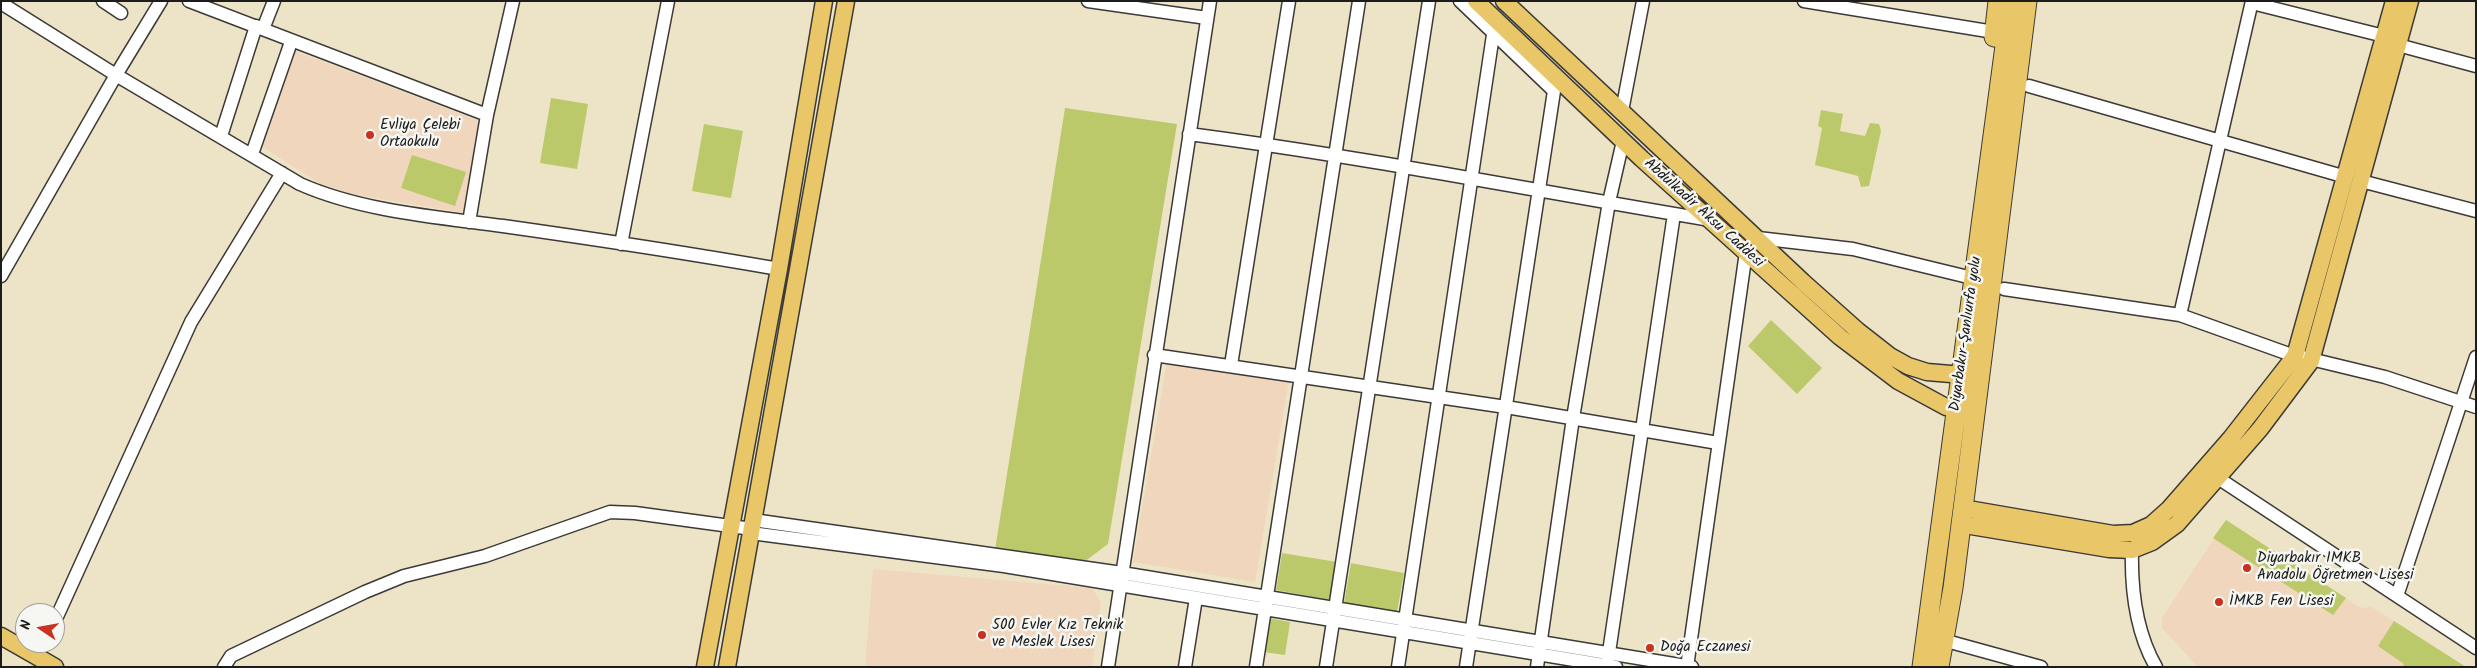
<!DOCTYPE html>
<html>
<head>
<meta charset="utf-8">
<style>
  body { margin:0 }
  #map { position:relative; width:2477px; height:668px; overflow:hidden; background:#ede4c8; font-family:Kalam,sans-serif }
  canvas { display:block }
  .frame { position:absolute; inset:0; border:2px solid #1c1c1c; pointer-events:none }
  .north { position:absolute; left:15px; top:603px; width:50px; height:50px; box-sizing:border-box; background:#f6f6f2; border:1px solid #9f9f9c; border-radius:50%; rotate:282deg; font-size:14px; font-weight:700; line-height:20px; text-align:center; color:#1c1c1c }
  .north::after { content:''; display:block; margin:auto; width:18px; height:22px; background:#c8321e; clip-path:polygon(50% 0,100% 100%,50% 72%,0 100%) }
</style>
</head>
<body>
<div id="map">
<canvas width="2477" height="668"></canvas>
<div class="frame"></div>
<div class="north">N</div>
</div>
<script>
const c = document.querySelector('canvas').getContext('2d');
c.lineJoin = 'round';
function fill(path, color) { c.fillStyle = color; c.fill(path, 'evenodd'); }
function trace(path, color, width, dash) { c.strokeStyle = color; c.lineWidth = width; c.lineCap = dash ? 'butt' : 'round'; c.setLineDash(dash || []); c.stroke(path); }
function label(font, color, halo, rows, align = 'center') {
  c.font = font + ' Kalam,sans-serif'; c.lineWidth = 5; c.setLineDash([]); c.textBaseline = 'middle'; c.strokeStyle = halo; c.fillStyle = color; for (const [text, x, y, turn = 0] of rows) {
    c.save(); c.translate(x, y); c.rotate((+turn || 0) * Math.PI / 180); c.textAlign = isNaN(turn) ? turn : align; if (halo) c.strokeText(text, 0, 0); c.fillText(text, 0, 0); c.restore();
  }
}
const built = new Path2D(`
  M292,50L477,120L479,126L464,213L352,194L319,183L258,144Z
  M1167,361L1289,381L1255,582L1133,562Z
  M2226,520L2353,603L2364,609L2370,606L2466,667H2198L2162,628V618Z
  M873,569L1092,588L1101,603L1092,667H865Z`);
const green = new Path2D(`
  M551,98L588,104L577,169L540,163Z
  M1065,108L1177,124L1108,544L1084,562L995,550Z
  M1821,110L1843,114L1840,131L1865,136L1870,123L1879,124L1881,131L1869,186L1861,187L1858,176L1815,165L1822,128L1818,126Z
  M704,124L743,131L731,198L692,191Z
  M412,155L466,172L455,206L401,188Z
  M1771,320L1822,368L1797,394L1748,346Z
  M2226,520L2346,598L2333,615L2213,538Z
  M1282,553L1337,562L1330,600L1276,590Z
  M1351,563L1404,573L1397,612L1344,603Z
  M1268,618L1290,622L1285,655L1263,652Z
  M2394,621L2466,667H2402L2404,664L2378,646Z`);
const minor = new Path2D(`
  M103,1L121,13
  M189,1L487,115
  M1088,1L1207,18
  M1460,1L1554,91L1466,667
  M1804,1L1994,32
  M1,3L116,75L300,184C361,211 436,217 503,226C595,239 687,253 779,269
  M2252,3L2384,36
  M263,29L274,1
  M2398,45L2476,66
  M2029,86L2346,177
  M1622,111L1643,1
  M1189,134C1364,157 1536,191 1710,220
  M221,136L256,26
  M252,154L291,42
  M2361,181L2476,211
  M469,222L487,115L513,1
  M1758,238L1853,249L1964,276
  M621,244L668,1
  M1,276L116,75L161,1
  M2004,289L2180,315L2286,353L2385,377L2476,407
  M2180,315L2252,1
  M1154,355L1506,407L1718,443
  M1231,365L1289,1
  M2218,478L2476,648
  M753,520L1122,573L1692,667
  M751,533L1004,566L1616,667
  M2132,550C2131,589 2136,632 2156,667
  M2397,596L2476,357
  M55,621L191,322L282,173
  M1943,640L2041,667
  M36,656L44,643
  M1608,659L1674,214
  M224,667L231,656L365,592L404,576L485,556L610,512L635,513L752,529
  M1108,667L1210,1
  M1185,667L1196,598
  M1256,667L1359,1
  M1326,667L1429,1
  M1398,667L1493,35L1497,30
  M1537,667L1573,418L1609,202L1623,141
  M1687,667L1746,252`);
const major = new Path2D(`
  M1476,1L1642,159L1840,337L1898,381L1946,407
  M1504,1L1803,282L1858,331L1890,356L1908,366L1927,372L1951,374
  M1974,510L2113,534L2133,533L2151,525L2169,509L2231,438L2295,356L2394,1
  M1971,526L2109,549L2132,550L2152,542L2177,524L2260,429L2311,361L2410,1
  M1,636L55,667
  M705,667L779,269L824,1
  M727,667L846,1`);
const highway = new Path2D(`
  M1994,37L1998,1
  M1922,667L2011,1
  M1939,667L1953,588L2027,1`);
const markers = [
  [370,135,5,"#c8321e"],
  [2247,568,5,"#c8321e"],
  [2219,602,5,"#c8321e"],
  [982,635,5,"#c8321e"],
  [1650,648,5,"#c8321e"]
];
const poiNames = [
  ["Evliya Çelebi",380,126],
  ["Ortaokulu",380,143],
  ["Diyarbakır IMKB",2257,559],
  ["Anadolu Öğretmen Lisesi",2257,576],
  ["İMKB Fen Lisesi",2229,602],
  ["500 Evler Kız Teknik",992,626],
  ["ve Meslek Lisesi",992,643],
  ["Doğa Eczanesi",1660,648]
];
const streetNames = [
  ["Abdulkadir Aksu Caddesi",1703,214,42],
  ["Diyarbakır-Şanlıurfa yolu",1967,334,-82]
];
fill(built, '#efd6bc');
fill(green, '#bcc96a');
trace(minor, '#3b3a36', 15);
trace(major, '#3b3a36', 19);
trace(highway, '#3b3a36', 21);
trace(minor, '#fff', 12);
trace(major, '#e9c769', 16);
trace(highway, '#e9c769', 19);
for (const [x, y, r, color] of markers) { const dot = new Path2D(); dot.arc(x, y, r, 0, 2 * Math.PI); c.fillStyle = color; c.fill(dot); trace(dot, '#f6f6f2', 2); }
label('15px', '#1c1c1c', '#f6f6f2', poiNames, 'left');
label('15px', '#1c1c1c', '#f6f6f2', streetNames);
</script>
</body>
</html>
